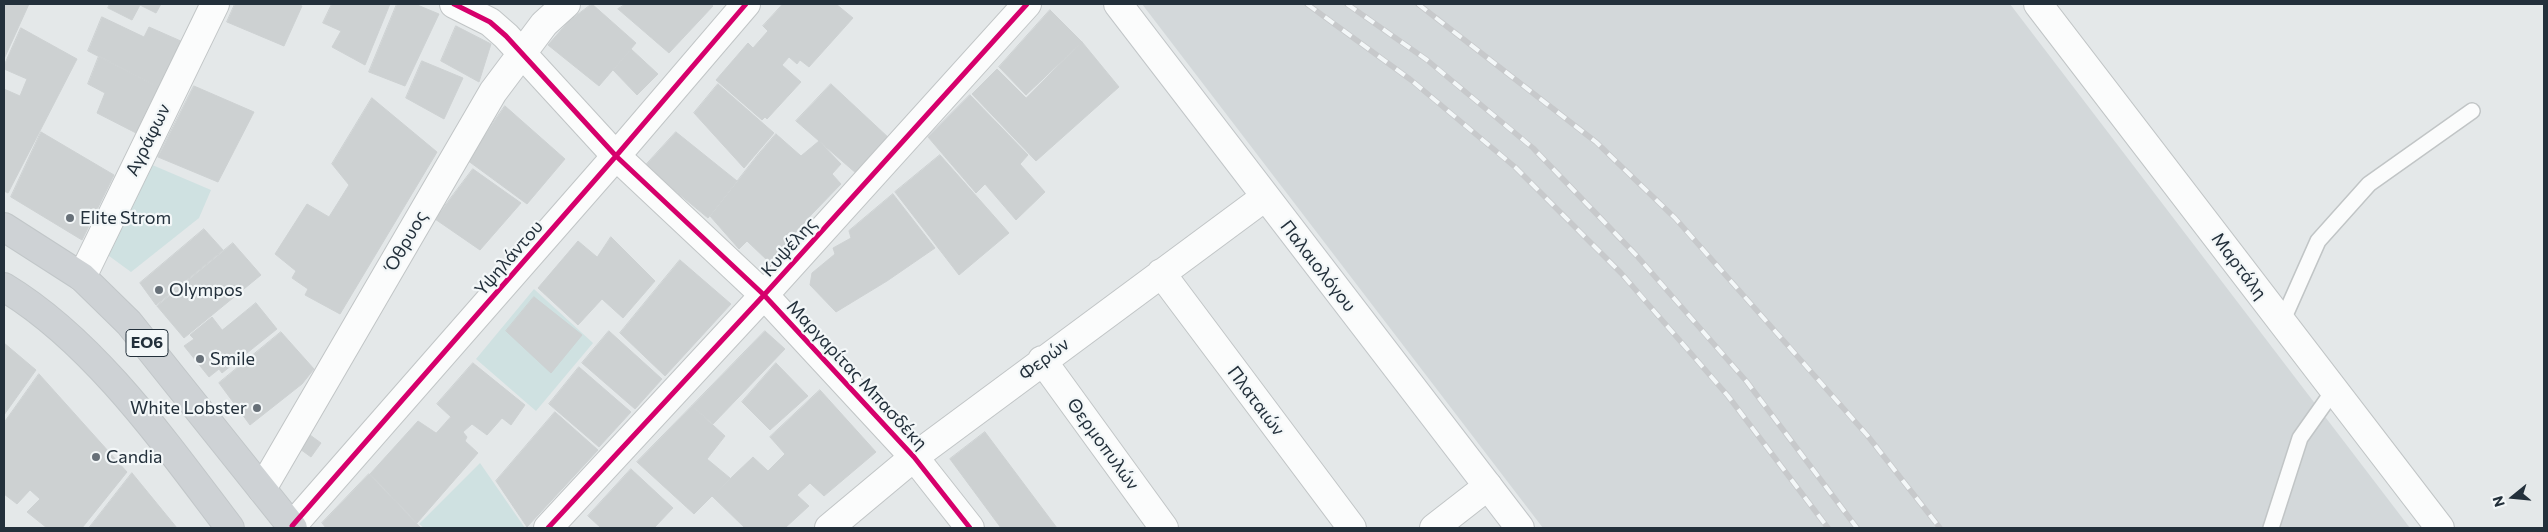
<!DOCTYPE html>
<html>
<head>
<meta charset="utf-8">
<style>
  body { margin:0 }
  #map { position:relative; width:2548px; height:532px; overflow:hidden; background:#e4e8e9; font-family:Commissioner,sans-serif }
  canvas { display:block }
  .frame { position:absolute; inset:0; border:5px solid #23303b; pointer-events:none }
  .north { position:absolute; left:2488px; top:472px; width:50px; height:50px; -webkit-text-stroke:4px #f3f7f8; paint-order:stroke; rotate:253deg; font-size:14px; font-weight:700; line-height:20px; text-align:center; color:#23303b }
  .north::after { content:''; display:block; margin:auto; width:18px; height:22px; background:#23303b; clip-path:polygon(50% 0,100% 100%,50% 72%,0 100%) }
</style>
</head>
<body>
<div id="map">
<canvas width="2548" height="532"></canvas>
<div class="frame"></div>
<div class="north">N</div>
</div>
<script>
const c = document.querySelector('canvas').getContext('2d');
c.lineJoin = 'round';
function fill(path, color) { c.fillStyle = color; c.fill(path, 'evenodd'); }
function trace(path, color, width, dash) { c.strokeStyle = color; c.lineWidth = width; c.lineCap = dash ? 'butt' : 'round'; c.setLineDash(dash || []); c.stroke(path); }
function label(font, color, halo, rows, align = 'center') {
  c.font = font + ' Commissioner,sans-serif'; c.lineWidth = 4.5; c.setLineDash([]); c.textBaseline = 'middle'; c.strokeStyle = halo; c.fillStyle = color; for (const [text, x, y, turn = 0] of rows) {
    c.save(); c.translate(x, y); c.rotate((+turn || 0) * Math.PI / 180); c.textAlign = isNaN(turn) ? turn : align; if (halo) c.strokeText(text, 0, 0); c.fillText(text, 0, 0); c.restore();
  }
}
const built = new Path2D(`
  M1142,4H2010L2410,528H1543Z`);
const green = new Path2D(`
  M150,164L211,190L199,218L131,272L105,253Z
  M534,289L593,343L536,411L476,359Z
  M480,463L525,528H424L419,524Z`);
const building = new Path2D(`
  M4,4H29L4,59Z
  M110,4H161L156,13L140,5L132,20L108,8Z
  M235,4H297L302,6L284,46L227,22Z
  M332,4H390L365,65L332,47L341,31L323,23Z
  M397,4H415L439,14L405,86L369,72Z
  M592,4L636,43L599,86L548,45L569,21Z
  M626,4H710L713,6L669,53L618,9Z
  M783,4H836L853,18L809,67L800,60L797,64L789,57L782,65L801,82L767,119L765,117L762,120L716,80L748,43L753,48L768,31L763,26Z
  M1050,10L1082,42L1026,95L999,67Z
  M102,17L144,37L149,27L183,42L162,89L88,51Z
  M456,26L491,44L479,82L441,61Z
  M21,28L77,59L8,193L4,191V89L20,96L27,79L4,69V66Z
  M1082,42L1119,87L1036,161L972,94L997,69L1026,98Z
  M631,49L658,74L637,95L613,70Z
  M99,56L162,89L140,135L97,113L105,93L88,84Z
  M422,61L463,78L444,119L406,98Z
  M718,84L774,133L744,168L694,113Z
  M831,84L890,139L857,174L796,121Z
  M194,86L254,112L218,182L158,157Z
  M970,95L1028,155L1020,164L1045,192L1016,220L985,184L976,193L928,137Z
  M372,98L437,152L340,314L305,295L308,289L292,278L296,271L275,254L307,204L329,217L349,185L332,164Z
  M505,106L565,159L527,204L467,160Z
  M41,132L114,175L82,240L11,197Z
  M676,132L737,181L708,218L645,166Z
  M776,134L801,156L819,141L841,164L832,174L841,184L812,214L758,155Z
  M758,155L812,214L769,262L747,241L739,249L710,216Z
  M940,155L1009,233L959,275L895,192Z
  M473,169L521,203L480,250L435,219Z
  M893,194L935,248L887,281L836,312L810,285L812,273L835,254L833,248L851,238L849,231Z
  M204,229L223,250L156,305L140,283Z
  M611,237L655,281L623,318L602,299L578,325L538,288L578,241L597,257Z
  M233,243L261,275L184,338L157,306Z
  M680,260L731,304L665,376L620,333Z
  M534,297L582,335L551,373L506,331Z
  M256,303L277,329L222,373L219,369L209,377L184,346L194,339L190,335L212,317L222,330Z
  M609,331L662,379L635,409L582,363Z
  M765,331L785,349L713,424L692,406Z
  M281,332L314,369L302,384L250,425L219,383Z
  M4,343L36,370L4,415Z
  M473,363L525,405L511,425L502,418L487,435L472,424L463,432L451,417L437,404Z
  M776,363L808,396L770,430L742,402Z
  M579,367L631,412L599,447L549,404Z
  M39,374L127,472L82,528H47L27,512L40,499L30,490L17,504L4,494V423Z
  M820,390L876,452L824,496L810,483L797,495L809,506L785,528H745L712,496L753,457L768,471L785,454L770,437Z
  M692,406L725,436L707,459L730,478L694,514L637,462Z
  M555,412L598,450L527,527L496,481Z
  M451,417L467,437L465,441L478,453L417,523L370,474L418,421L436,433Z
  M985,432L1057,528H1001L950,459Z
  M310,435L321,443L311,457L300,449Z
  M631,469L673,508L654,528H601L588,516Z
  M132,473L177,528H89Z
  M369,474L421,528H326L322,523Z`);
const lane = new Path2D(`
  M2282,322L2318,241L2369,184L2472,111
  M2271,528L2300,438L2334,390`);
const street = new Path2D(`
  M454,4L490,22L506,36L616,156L764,295L914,457L970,528
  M2038,4L2440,528
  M1161,273L1352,528
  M82,277L215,4
  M1042,360L1164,528
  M262,489L493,92L544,24L566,4
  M292,526L616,156L746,4
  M548,528L764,295L1027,4
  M829,528L914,457L1265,197
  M1434,528L1488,486`);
const secondary = new Path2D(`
  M1118,4L1520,528`);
const primary = new Path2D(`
  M4,227L82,277L129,323L293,528
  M4,287C95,342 166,444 230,528`);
const rail = new Path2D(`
  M1307,4L1411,80L1515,167L1621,273L1728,396L1828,528
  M1347,4L1427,60L1533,148L1637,256L1747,382L1857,528
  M1418,4L1596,142L1675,218L1867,435L1940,528`);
const cycleway = new Path2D(`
  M454,4L490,22L506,36L616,156L764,295L914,457L970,528
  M292,526L616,156L746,4
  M548,528L764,295L1027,4`);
const markers = [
  [70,218,5,"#677078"],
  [159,290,5,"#677078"],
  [200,359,5,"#677078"],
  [257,408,5,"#677078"],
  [96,457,5,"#677078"]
];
const shields = [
  [147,343,42]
];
const shieldNames = [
  ["ΕΟ6",147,343]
];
const streetNames = [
  ["Αγράφων",148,140,-64],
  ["Όθρυος",406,241,-60],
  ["Κυψέλης",789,247,-48],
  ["Υψηλάντου",509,258,-49],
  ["Παλαιολόγου",1318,266,52],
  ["Μαρτάλη",2239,266,53],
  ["Φερών",1044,359,-37],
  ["Μαργαρίτας Μπασδέκη",857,375,47],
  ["Πλαταιών",1256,401,53],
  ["Θερμοπυλών",1103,444,54]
];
const poiNames = [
  ["Elite Strom",80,218],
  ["Olympos",169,290],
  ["Smile",210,359],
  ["White Lobster",247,408,"right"],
  ["Candia",106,457]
];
fill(built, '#d3d8da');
fill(green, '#cfe1e1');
fill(building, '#cdd1d2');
trace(building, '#cdd1d2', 1);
trace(lane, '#c1c5c6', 18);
trace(street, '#c1c5c6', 30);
trace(secondary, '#c2c6c8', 30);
trace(primary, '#c1c6c8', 30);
trace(lane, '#fbfcfc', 15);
trace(street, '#fbfcfc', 28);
trace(secondary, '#fbfcfc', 28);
trace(primary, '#ced2d5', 28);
trace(rail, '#c7c9cb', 5.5);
trace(rail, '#f3f7f8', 4, [11]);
trace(cycleway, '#d6006c', 5);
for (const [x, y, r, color] of markers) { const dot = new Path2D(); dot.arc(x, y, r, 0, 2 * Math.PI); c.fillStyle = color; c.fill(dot); trace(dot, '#f3f7f8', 2); }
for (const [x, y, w] of shields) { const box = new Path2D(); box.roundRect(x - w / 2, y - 13.5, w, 27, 4); c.fillStyle = '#f3f7f8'; c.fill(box); trace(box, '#23303b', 1); }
label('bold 16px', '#23303b', null, shieldNames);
label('18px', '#23303b', '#f3f7f8', streetNames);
label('18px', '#23303b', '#f3f7f8', poiNames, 'left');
</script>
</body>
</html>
